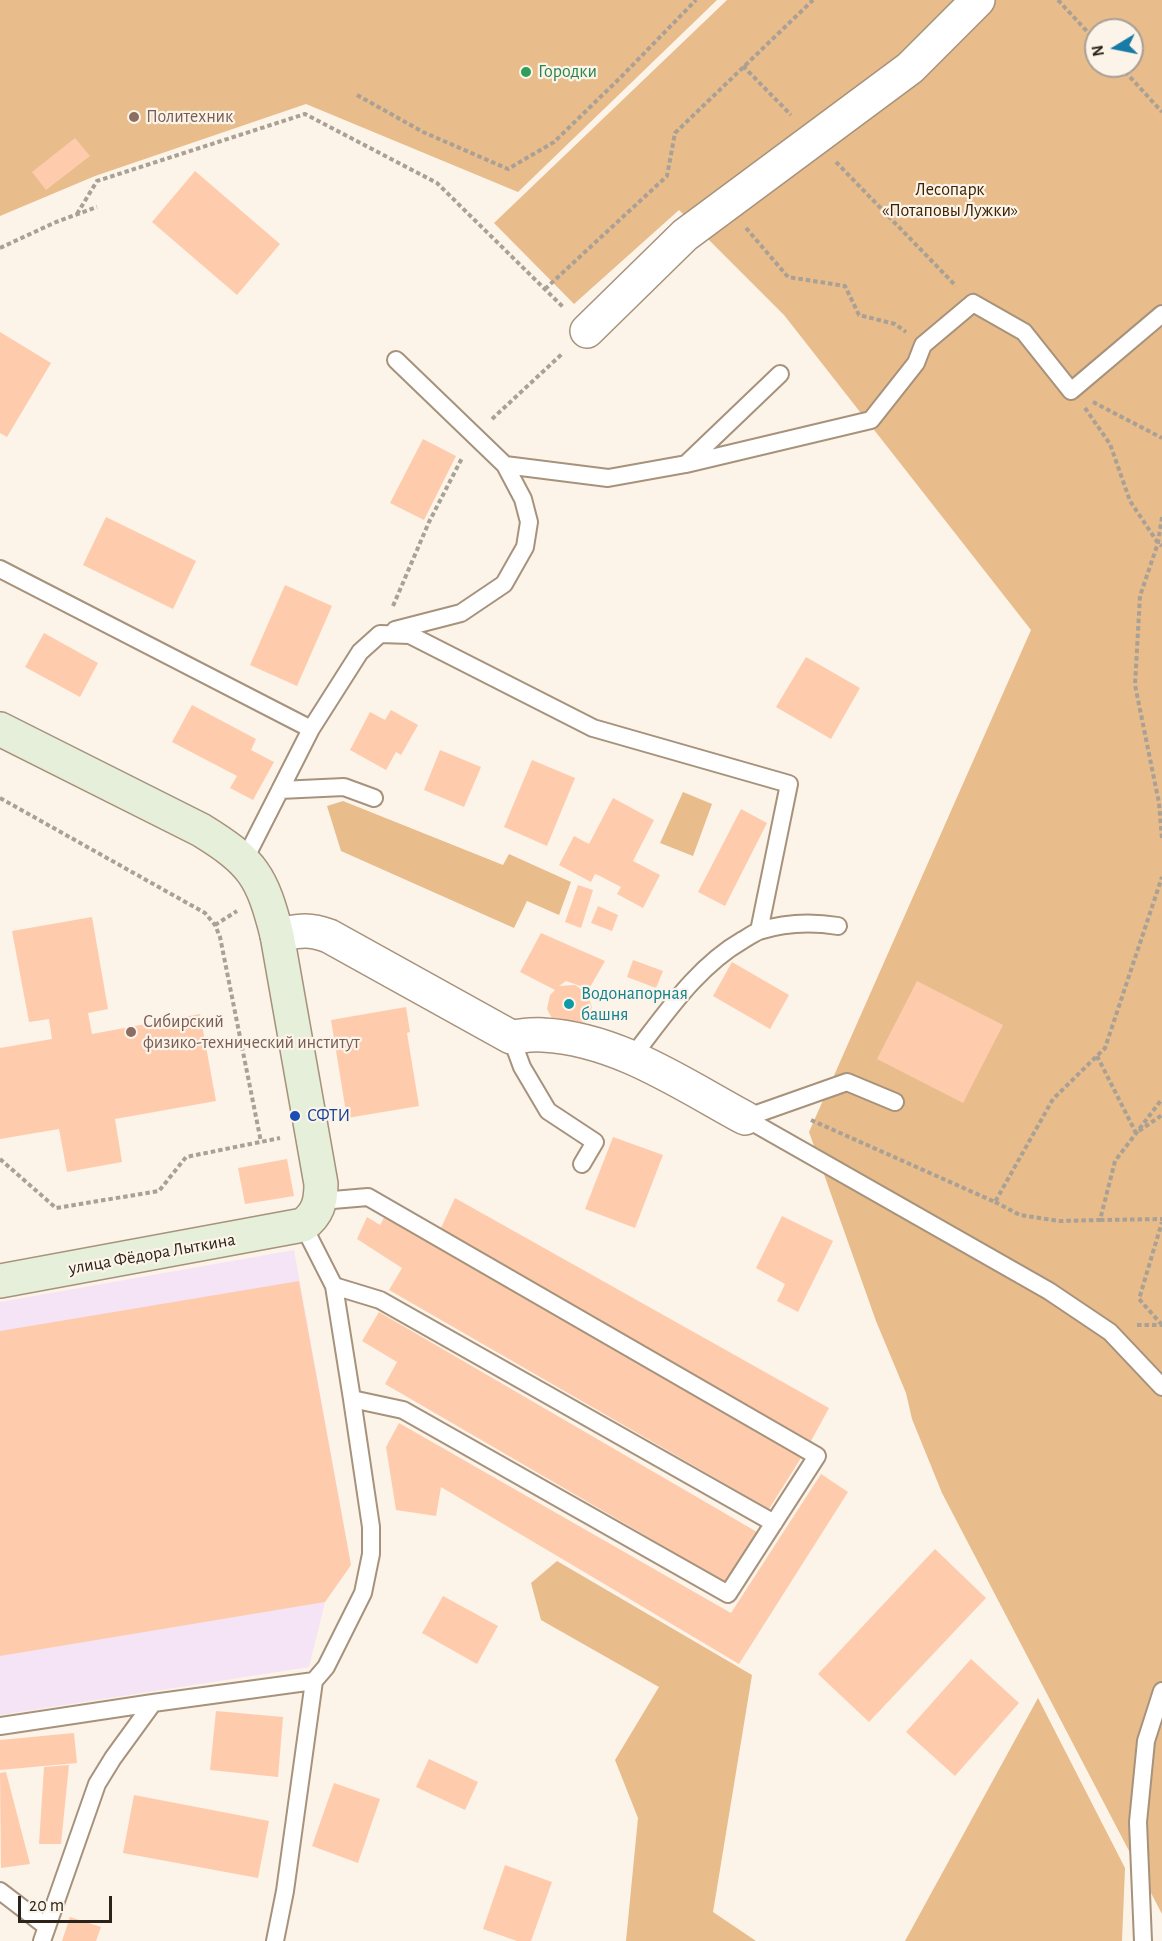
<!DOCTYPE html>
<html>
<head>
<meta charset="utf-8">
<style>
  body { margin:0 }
  #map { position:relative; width:1162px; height:1941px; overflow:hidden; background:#fcf3e9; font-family:"Alegreya Sans",sans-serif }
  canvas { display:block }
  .north { position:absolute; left:1084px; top:18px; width:60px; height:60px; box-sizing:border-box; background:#fcf3e9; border:2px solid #a8a096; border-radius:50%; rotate:260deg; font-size:16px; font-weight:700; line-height:24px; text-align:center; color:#2b2319 }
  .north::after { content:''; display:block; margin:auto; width:21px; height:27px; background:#187ba6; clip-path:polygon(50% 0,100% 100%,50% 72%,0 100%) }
  .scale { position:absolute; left:18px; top:1896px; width:94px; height:27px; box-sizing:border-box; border:3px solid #2b2319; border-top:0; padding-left:8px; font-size:18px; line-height:21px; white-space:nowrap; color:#2b2319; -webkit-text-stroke:4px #fcf3e9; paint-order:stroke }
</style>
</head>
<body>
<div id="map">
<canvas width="1162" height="1941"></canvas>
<div class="north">N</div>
<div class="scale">20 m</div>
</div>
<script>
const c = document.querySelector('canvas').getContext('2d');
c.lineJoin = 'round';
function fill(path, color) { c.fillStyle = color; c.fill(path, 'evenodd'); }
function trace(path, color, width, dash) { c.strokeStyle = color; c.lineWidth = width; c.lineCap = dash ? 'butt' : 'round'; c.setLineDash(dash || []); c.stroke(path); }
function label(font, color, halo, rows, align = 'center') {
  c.font = font + ' "Alegreya Sans",sans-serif'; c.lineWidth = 4.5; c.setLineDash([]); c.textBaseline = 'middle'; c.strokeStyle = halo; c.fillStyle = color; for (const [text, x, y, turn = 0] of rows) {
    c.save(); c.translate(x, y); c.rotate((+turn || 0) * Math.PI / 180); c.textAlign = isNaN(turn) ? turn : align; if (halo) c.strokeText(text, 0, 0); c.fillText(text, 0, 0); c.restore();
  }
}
const industrial = new Path2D(`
  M294,1250L351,1565L325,1602L309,1667L0,1715V1302Z`);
const green = new Path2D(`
  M0,0H717L518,192L306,104L95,176L0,216Z
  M727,0H1162V1914L942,1493L912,1419L906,1393L876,1321L809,1132L1031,630L784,315L679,210L574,304L494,223ZM1096,30H1132V66H1096Z
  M683,792L712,804L693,856L660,843Z
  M343,801L503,865L509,854L571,882L559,915L527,901L514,928L341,851L327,806Z
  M557,1561L752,1675L713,1912L756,1941H626L638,1818L615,1760L659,1687L541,1620L531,1583Z
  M1038,1698L1125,1868L1122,1941H905Z`);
const building = new Path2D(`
  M75,138L90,156L46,190L32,172Z
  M195,171L280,244L237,295L152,222Z
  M0,332L51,363L7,437L0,433Z
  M423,439L456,456L424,520L390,503Z
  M106,517L196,561L173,609L83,565Z
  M285,585L332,606L297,686L250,665Z
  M44,633L98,663L80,697L25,667Z
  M806,657L860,688L831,739L776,707Z
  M192,705L256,739L251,750L274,762L253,800L230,788L237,776L172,742Z
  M391,710L418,725L401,755L396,752L386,770L350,750L370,712L385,720Z
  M440,750L481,767L464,807L424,790Z
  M532,760L575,778L547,846L504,827Z
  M613,798L654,820L633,861L660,875L643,908L617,894L621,887L600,876L595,874L591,882L559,865L574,836L589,844Z
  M741,809L767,823L725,906L698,892Z
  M578,885L593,890L581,928L565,922Z
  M598,906L618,915L612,931L591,923Z
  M92,917L108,1009L88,1013L92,1034L200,1014L216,1101L115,1119L122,1162L67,1172L59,1129L0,1139V1048L52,1039L49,1019L29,1022L12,931Z
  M541,933L605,961L589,989L566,981L559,986L575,985L587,993L592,1007L587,1021L581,1026L554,1022L547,1009L550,995L555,990L520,972Z
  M633,960L663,971L656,988L627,977Z
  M732,962L789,995L770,1029L713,996Z
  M917,981L1003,1025L963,1103L877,1059Z
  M406,1007L410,1032L407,1033L419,1106L347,1118L331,1020Z
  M613,1137L663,1155L635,1228L585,1209Z
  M287,1159L294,1196L245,1204L238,1168Z
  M455,1198L829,1408L811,1441L440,1230Z
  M385,1216L801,1458L769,1509L389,1290L402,1268L357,1239L367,1217L380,1225Z
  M782,1216L833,1241L798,1312L777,1301L785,1284L756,1268Z
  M299,1281L351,1565L325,1602L0,1656V1331Z
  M379,1312L757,1532L727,1583L385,1384L397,1362L362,1341Z
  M399,1423L731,1613L821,1474L848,1492L739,1664L441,1487L436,1516L396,1510L386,1447Z
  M935,1549L986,1598L869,1722L818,1674Z
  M443,1596L498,1626L477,1664L422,1633Z
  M971,1659L1019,1703L955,1776L906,1732Z
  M216,1711L283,1717L278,1777L210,1770Z
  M74,1733L77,1763L0,1770V1740Z
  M429,1759L478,1782L465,1810L416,1787Z
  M69,1765L61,1844H39L44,1767Z
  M6,1772L30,1864L1,1868L0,1773Z
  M334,1783L380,1799L358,1863L312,1846Z
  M134,1795L269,1821L258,1878L123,1853Z
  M505,1865L552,1882L531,1941H517L483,1929Z
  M70,1917L101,1927L96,1941H62Z`);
const path = new Path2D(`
  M1058,0L1096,41
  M743,66L791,115
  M1120,66L1162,112
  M357,95L423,132L508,169L554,142L620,78L696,0
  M836,162L956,286
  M77,214L97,181L305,114L437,183L564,308
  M746,228L788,277L845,286L859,315L895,324L906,332
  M0,248L56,222L97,207
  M545,289L667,176L675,133L813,0
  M1093,402L1162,438
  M1085,408L1110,444L1130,501L1158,543L1162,546
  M492,419L563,353
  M1162,517L1158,543L1140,596L1135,685L1159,803L1162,839
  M393,606L429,522L462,458
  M0,798L205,913L215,925L220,937L261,1142
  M215,925L237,911
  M1097,1056L1136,1133L1162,1115
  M811,1120L995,1202L1053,1099L1105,1048L1162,877
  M0,1159L56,1208L159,1191L186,1157L280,1138
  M995,1202L1020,1215L1059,1221L1100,1220L1115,1161L1162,1099
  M1100,1220L1162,1219
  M1137,1325H1162
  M1162,1325L1139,1299L1162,1222`);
const lane = new Path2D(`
  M396,360L505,465
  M686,464L871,420L916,363L923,345L973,303L1024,332L1071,391L1162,314
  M0,569L311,729
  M395,630L461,613L504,584L525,547L529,522L523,499L505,465L608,478L686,464L780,374
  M280,790L344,787L374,798
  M244,861L311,729L360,652L380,634L410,635L593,728L789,784L759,931
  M511,1037L522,1067L548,1111L595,1142L582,1164
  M632,1057C665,1015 696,967 743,940C748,937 754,933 759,931C784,923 813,922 838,926
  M745,1118L1049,1291L1110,1332L1162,1387
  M745,1118L847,1082L895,1102
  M321,1201L368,1197L817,1456L728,1594L403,1410L352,1399
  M334,1286L380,1300L774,1523
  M0,1726L153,1703L314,1681
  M0,1891L47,1927
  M42,1941L97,1784L113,1758L153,1703
  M275,1941L285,1891L314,1681L326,1667L363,1593L371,1554V1527L352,1399L334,1286L303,1225
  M1143,1941L1138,1822L1146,1741L1162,1691`);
const street = new Path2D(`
  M587,331L685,235L910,68L978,0
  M277,935C299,931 307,928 329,936L511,1037C522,1036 533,1034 543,1035C618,1039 682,1084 745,1118`);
const secondary = new Path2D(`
  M0,729L201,830C253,862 262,876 277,935L321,1184C321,1202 318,1214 303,1225L0,1281`);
const markers = [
  [526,72,6,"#2e9e5b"],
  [134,117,6,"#8d6e63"],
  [569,1004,6,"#0f9aa8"],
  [131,1032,6,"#8d6e63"],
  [295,1116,6,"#1a4fb4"]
];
const leisureNames = [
  ["Городки",538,72]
];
const educationNames = [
  ["Политехник",146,117],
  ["Сибирский",143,1022],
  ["физико-технический институт",143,1043]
];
const parkNames = [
  ["Лесопарк",950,190],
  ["«Потаповы Лужки»",950,211]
];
const cultureNames = [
  ["Водонапорная",581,994],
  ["башня",581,1015]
];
const transitNames = [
  ["СФТИ",307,1116]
];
const streetNames = [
  ["улица Фёдора Лыткина",152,1254,-10]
];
fill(industrial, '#f5e4f6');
fill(green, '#e8bc8b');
fill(building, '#feccad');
trace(lane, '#a7927b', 20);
trace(street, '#a7927b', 36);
trace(secondary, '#a7927b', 36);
trace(path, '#a9a096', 4, [4.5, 3]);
trace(lane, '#fff', 16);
trace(street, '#fff', 33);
trace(secondary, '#e6efda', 33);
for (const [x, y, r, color] of markers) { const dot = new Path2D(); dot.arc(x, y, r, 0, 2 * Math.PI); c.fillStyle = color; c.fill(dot); trace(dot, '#fcf3e9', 2); }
label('18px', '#27864d', '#fcf3e9', leisureNames, 'left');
label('18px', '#785e54', '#fcf3e9', educationNames, 'left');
label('18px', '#3b2302', '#fcf3e9', parkNames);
label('18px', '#0d838f', '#fcf3e9', cultureNames, 'left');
label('18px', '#164399', '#fcf3e9', transitNames, 'left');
label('18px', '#2b2319', '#fcf3e9', streetNames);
</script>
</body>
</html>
